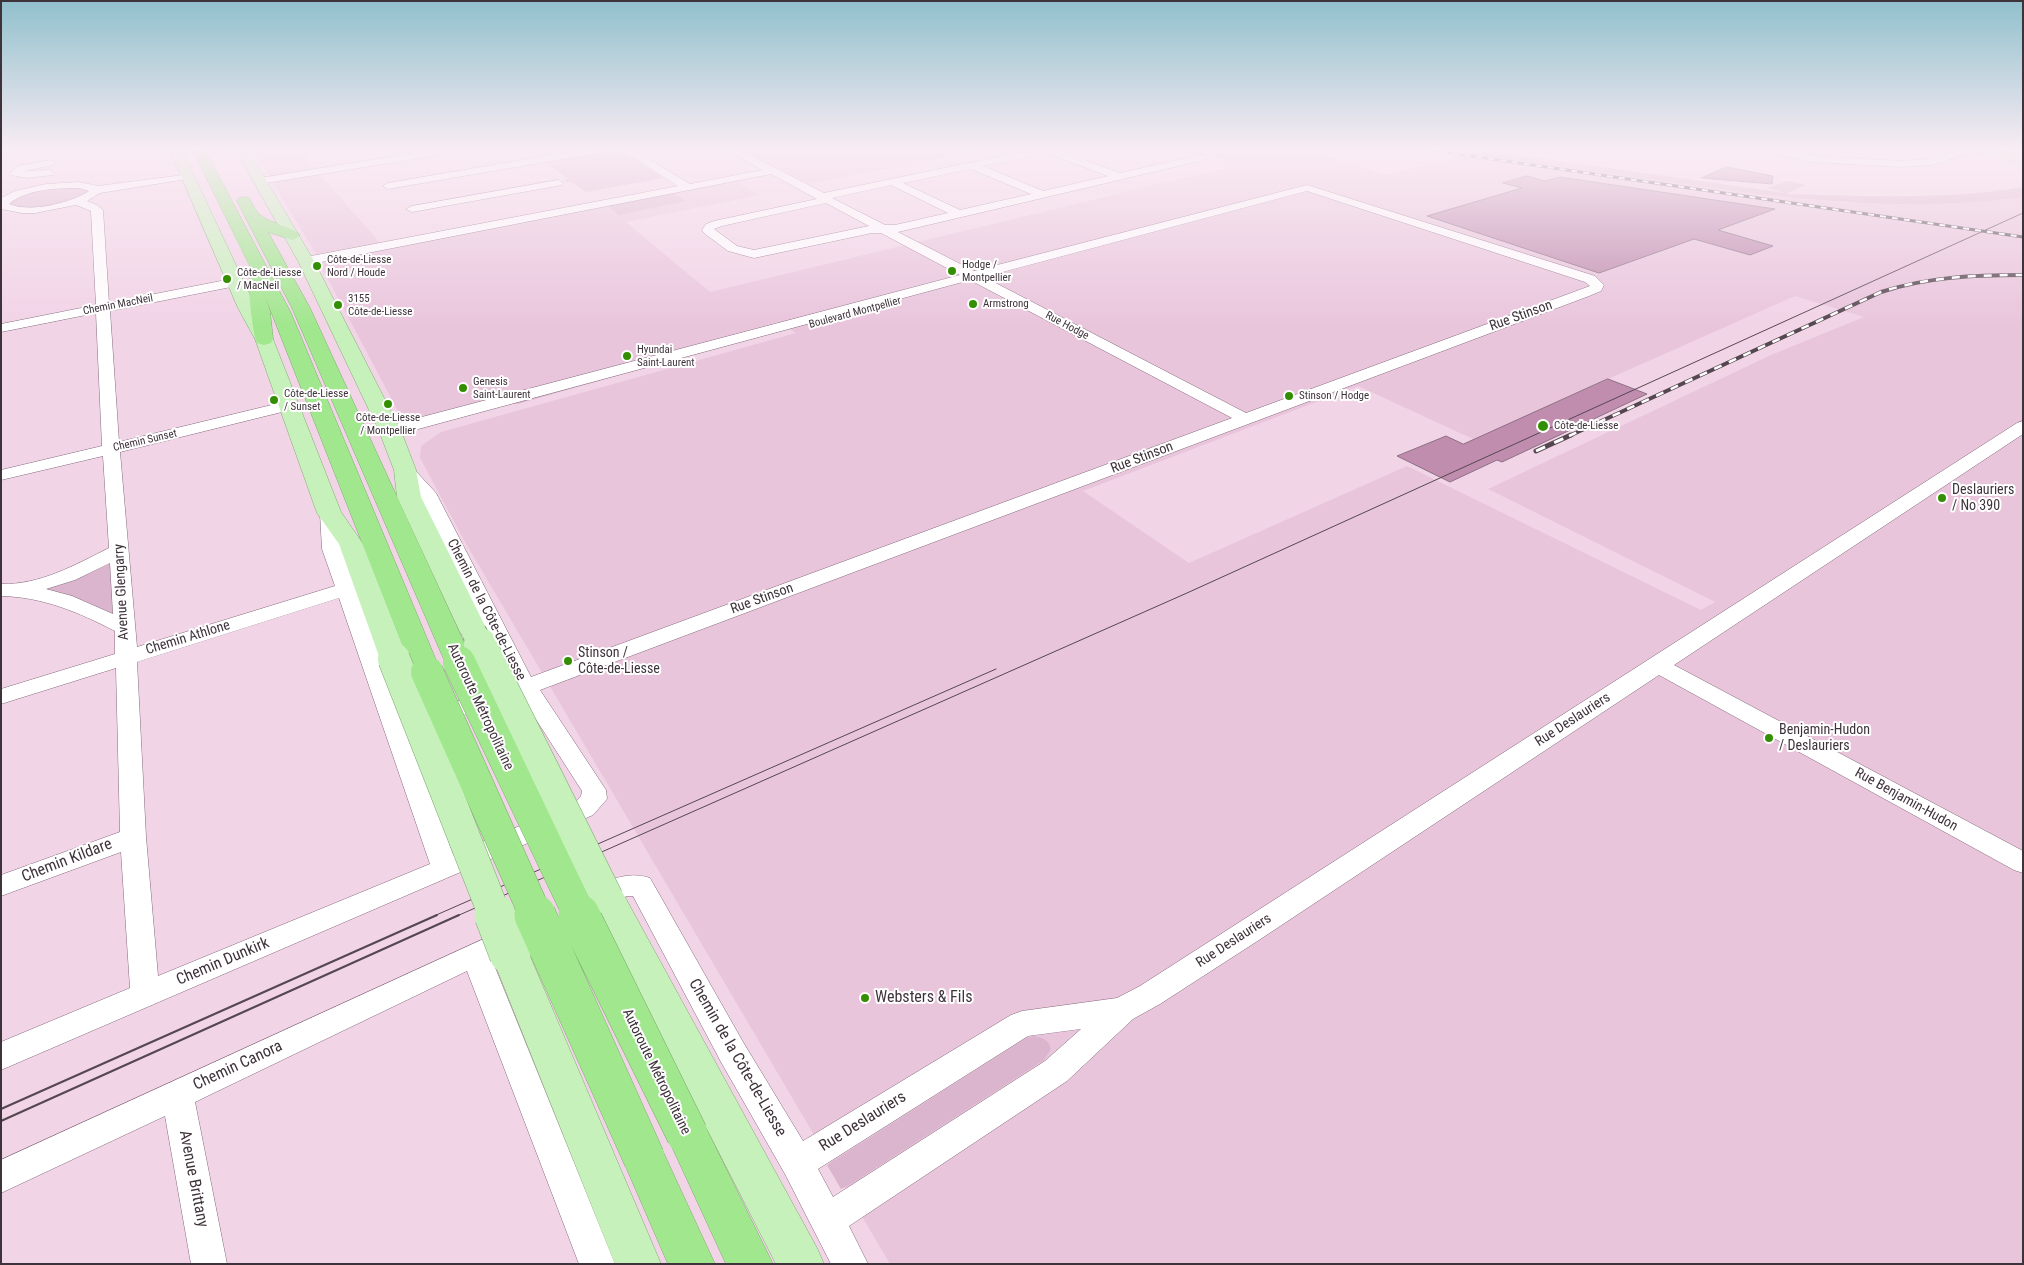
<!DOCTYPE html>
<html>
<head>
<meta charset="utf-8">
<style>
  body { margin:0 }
  #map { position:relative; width:2024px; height:1265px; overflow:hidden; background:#f2d4e7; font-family:"Roboto Condensed",sans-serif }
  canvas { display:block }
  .frame { position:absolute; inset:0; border:2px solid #3f333b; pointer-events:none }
</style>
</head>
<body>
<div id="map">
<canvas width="2024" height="1265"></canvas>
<div class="frame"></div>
</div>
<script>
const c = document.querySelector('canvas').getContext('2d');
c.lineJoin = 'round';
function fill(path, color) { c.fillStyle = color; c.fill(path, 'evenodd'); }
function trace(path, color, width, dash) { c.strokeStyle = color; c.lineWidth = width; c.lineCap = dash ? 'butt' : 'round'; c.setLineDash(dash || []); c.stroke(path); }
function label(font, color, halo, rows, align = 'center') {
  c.font = font + ' "Roboto Condensed",sans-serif'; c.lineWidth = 4; c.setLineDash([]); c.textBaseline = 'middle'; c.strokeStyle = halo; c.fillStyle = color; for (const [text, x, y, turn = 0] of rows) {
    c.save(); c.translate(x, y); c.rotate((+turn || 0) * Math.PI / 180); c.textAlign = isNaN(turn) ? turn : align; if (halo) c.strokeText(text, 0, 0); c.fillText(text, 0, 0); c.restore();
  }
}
const built = new Path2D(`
  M252,148H297L380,243L316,254Z
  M738,148H990L809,184Z
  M1190,148H1308L1306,149L1385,175L1472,153L1775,196L1848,203L1946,204L2023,197V228L2021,229L2023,230V1264H890L465,542L420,458L421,446L441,432L796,333L778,322L577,377L417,418L407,417L400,415L320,264L350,256L735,181L760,195L626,222L710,292L1238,165ZM1795,296L1864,317L1771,355L1488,489L1715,602L1701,610L1407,466L1189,563L1083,491L1358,386L1473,439Z`);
const green = new Path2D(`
  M616,149L664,178L586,192L572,182H567L564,180L568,179L543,161Z
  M1474,151L1538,158L1785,193L1768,188L1788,181L1806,185L1787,193L1790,194C1868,196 1945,200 2023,187V197C1909,213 1797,200 1685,184C1614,174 1543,164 1472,153Z
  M50,187H93L92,196L31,210L2,203L5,200Z
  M673,193L686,201L619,215L608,206Z
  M719,347L517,404L512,403Z
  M120,550L125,628L22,590Z
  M1033,1036C1042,1037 1049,1040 1051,1049L1044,1060L851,1184L841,1189L827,1165L1026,1038Z`);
const building = new Path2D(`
  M1727,167L1773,176L1772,184L1702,178Z
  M1527,176L1545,181L1560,177L1775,209L1718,230L1773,246L1750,255L1694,239L1599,273L1427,216L1522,188L1503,183Z
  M1608,379L1647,394L1502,462L1497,460L1450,482L1397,456L1446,436L1463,444Z`);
const minor = new Path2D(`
  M445,148H469L464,151L260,184L255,181L260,178Z
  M591,148H614L609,151L388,189L383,186L388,183Z
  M618,148H630L690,184L762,170L724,148H737L824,193L1040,148H1060L1057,150L1120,173L1204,154L1209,157L1208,159L898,232L974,271L1307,185L1595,276L1604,285L1601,291L1589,296L540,690L606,790L607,799L593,815L1,1070V1042L130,988L121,852L1,896V875L120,832L116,668L1,704V689L115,654V631C78,612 43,597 1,596V584C40,585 75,565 109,548L103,456L1,480V470L102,446L96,313L1,332V324L96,305L91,211L76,205L35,213H22L1,209V198L15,191L46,184L79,182L98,186L191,174L192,176L191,178L187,179L100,193L87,201L97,205L103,210L109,303L236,278L243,282L236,286L110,311L119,442L288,401L294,403L296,406L294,409L120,452L137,647L335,586L322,549L320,513L322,509L329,507L336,509L338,513L342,549L403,718L513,684L502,667L419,495L399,474L396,470L399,466L405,465L411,466L436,493L531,677L1232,418L970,280L396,435H384L382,431L384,427L960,275L881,233H872L754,258L728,251L704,233L702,230L706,224L714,221L817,199L771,174L306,265L300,261L306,257L678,186ZM1046,153L1108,176L1043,191L983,166ZM971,169L1031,194L960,210L903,183ZM891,185L948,213L895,225H885L832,198ZM79,188L89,191C71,203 30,213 9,204C26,189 57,188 79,188ZM1307,191L1585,282L1590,286L1246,413L984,277ZM826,203L869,226L754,250L737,246L714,229L722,226ZM110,563L113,614L72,596L46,589L75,580ZM339,598L430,864L158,976L146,837L137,662ZM521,696L582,791L581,796L575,803L560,809L453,854L409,733Z
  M1749,148H1770L1814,156L1900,161L1931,159L1967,148H1982L1981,150L1932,165L1900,167L1814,162L1754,151Z
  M50,160L54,161L55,163L54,165L24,171L49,170L54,173L53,175L27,178L11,175L10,173L18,166Z
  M558,180L563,183L562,185L412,212L406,209L412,206Z
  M2023,421V434L1674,665L2023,851V873L2014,870L1659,675L1259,940L1160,1004L1133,1019L1067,1081L849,1226L868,1264H831L785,1174L721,1062L633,896H627L594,910L584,907L580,899L584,891C606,882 626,870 650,878L743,1042L803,1141L1011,1015L1022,1011L1117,998L1140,986L2017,423ZM1081,1029L1045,1061L833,1197L818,1169L1028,1036Z
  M512,926L522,929L526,937L522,945L492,960L615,1264H579L467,971L195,1102L227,1264H191L165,1116L1,1193V1160Z`);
const major = new Path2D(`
  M169,148H181L256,308L273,339L341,512L363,544L408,659L404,665L394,668L384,665L380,659L339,544L317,513L255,339L238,308Z
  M235,148H247L314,261L401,431L416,470L421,497L488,632L484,638L474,640L464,638L460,632L397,497L394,470L379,431L298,261Z
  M1966,148H1990L2023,155V163L1967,151Z
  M607,884L620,888L817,1248L824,1264H776L589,898L594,888Z
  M510,939L523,943L529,954L661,1264H615L491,954L497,943Z`);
const highway = new Path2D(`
  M192,148H204L291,313L441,672L437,678L427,681L417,678L413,672L266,299L270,311L273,339L271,343L264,345L257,343C253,336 248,289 249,279L254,275Z
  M244,197L249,198C252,202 254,208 257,212C266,223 294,227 300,235L297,238L292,240L268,232L310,308L473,662L469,668L459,671L449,668L445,662L292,308L237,201L239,198Z
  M687,1114L702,1120L773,1264H726L666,1134L672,1120Z
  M644,1137L659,1143L715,1264H668L622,1158L629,1143Z`);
const tramFar1 = new Path2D(`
  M434,916L996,669
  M457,916L1187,593L2023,213`);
const tram = new Path2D(`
  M1,1109L437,915
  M1,1121L459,915`);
const railFar2 = new Path2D(`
  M1417,148L2023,237`);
const railFar1 = new Path2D(`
  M1569,436L1881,292C1927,277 1974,275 2023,275`);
const rail = new Path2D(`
  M1536,451L1571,435`);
const majorBridgeFar2 = new Path2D(`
  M474,632L481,645`);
const majorBridgeFar1 = new Path2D(`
  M480,644L607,898
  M394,659L495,916`);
const majorBridge = new Path2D(`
  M495,915L510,954`);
const highwayBridgeFar1 = new Path2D(`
  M459,662L580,916
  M427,672L536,916`);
const highwayBridge = new Path2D(`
  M535,915L644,1158
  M579,915L687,1134`);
const markers = [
  [317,266,5,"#338f01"],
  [952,271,5,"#338f01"],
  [227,279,5,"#338f01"],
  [973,304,5,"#338f01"],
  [338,305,5,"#338f01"],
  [627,356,5,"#338f01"],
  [463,388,5,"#338f01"],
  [1289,396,5,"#338f01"],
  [274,400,5,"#338f01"],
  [388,404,5,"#338f01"],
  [1543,426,6,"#338f01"],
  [1942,498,5,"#338f01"],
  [568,661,5,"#338f01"],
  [1769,738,5,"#338f01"],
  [865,998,5,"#338f01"]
];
const farPoinames = [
  ["Côte-de-Liesse",327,260],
  ["Nord / Houde",327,273],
  ["Hodge /",962,265],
  ["Montpellier",962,278],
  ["Côte-de-Liesse",237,273],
  ["/ MacNeil",237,286],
  ["3155",348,299],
  ["Côte-de-Liesse",348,312],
  ["Armstrong",983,304],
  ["Hyundai",637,350],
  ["Saint-Laurent",637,363],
  ["Genesis",473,382],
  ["Saint-Laurent",473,395],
  ["Côte-de-Liesse",284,394],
  ["/ Sunset",284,407],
  ["Stinson / Hodge",1299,396],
  ["Côte-de-Liesse",388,418,"center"],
  ["/ Montpellier",388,431,"center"],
  ["Côte-de-Liesse",1554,426]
];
const farStreetnames = [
  ["Chemin MacNeil",118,305,-11],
  ["Boulevard Montpellier",855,313,-15],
  ["Rue Hodge",1067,326,28],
  ["Chemin Sunset",145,441,-13]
];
const streetNames = [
  ["Rue Stinson",1521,316,-20],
  ["Rue Stinson",1142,458,-21],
  ["Avenue Glengarry",122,592,-93],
  ["Rue Stinson",762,599,-20],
  ["Chemin de la Côte-de-Liesse",486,610,63],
  ["Chemin Athlone",188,638,-17],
  ["Autoroute Métropolitaine",480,707,65],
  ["Rue Deslauriers",1573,720,-33],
  ["Rue Benjamin-Hudon",1906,800,29],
  ["Rue Deslauriers",1234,941,-33],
  ["Autoroute Métropolitaine",656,1072,64]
];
const poiNames = [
  ["Deslauriers",1952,490],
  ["/ No 390",1952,506],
  ["Stinson /",578,653],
  ["Côte-de-Liesse",578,669],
  ["Benjamin-Hudon",1779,730],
  ["/ Deslauriers",1779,746]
];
const nearStreetnames = [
  ["Chemin Kildare",67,861,-21],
  ["Chemin Dunkirk",223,962,-23],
  ["Chemin de la Côte-de-Liesse",737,1058,60],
  ["Chemin Canora",238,1066,-25],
  ["Rue Deslauriers",863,1122,-32],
  ["Avenue Brittany",193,1179,79]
];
const nearPoinames = [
  ["Websters & Fils",875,998]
];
fill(built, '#e9c5dc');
fill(green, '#dab5cd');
fill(building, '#c08daf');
trace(building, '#8b7082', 1);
trace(minor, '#846a7c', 1);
trace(major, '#7fa871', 1);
trace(highway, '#7fa871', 1);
fill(minor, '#fff');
fill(major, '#c7f1bb');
fill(highway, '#a1e78e');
trace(tramFar1, '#554750', 1);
trace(tram, '#554750', 2);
trace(railFar2, '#554750', 3);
trace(railFar1, '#554750', 4);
trace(rail, '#554750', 5);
trace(railFar2, '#fff', 2, [6]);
trace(railFar1, '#fff', 2.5, [8]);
trace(rail, '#fff', 3, [10]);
trace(majorBridgeFar2, '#7fa871', 26, []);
trace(majorBridgeFar1, '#7fa871', 33, []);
trace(majorBridge, '#7fa871', 42, []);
trace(highwayBridgeFar1, '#7fa871', 33, []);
trace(highwayBridge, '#7fa871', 42, []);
trace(majorBridgeFar2, '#c7f1bb', 24);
trace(majorBridgeFar1, '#c7f1bb', 32);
trace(majorBridge, '#c7f1bb', 41);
trace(highwayBridgeFar1, '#a1e78e', 32);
trace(highwayBridge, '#a1e78e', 41);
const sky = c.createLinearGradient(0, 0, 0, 325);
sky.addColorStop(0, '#90c0cc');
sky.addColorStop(0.46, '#f9ecf4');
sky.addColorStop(1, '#f9ecf400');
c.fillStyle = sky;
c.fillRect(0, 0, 2024, 325);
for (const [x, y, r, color] of markers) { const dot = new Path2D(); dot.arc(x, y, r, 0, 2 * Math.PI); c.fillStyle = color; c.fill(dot); trace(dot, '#fff', 2); }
label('11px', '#3f333b', '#fff', farPoinames, 'left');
label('11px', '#3f333b', '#fff', farStreetnames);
label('14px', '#3f333b', '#fff', streetNames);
label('14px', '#3f333b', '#fff', poiNames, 'left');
label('16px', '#3f333b', '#fff', nearStreetnames);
label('16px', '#3f333b', '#fff', nearPoinames, 'left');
</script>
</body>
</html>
